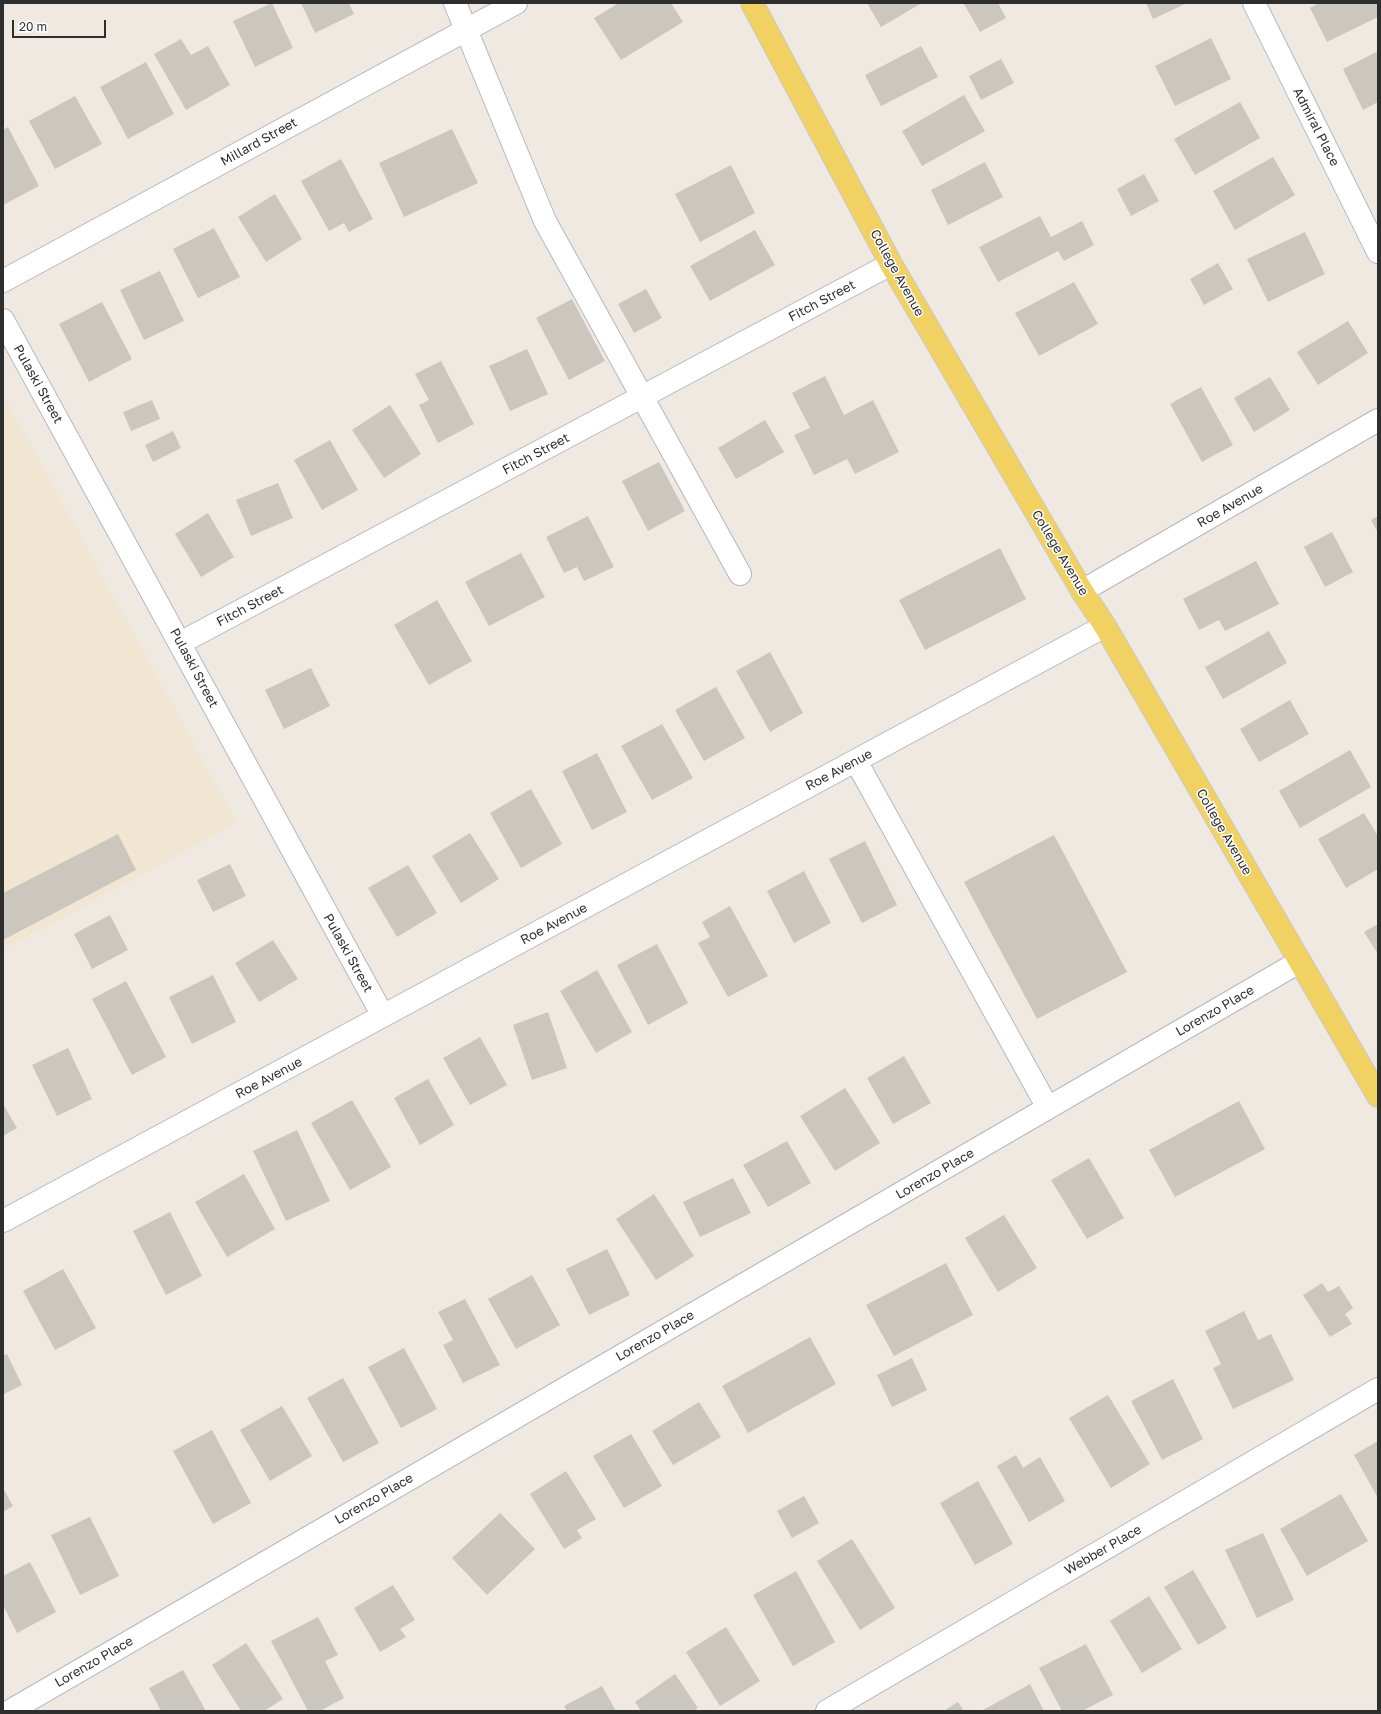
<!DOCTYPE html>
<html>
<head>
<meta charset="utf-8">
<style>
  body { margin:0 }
  #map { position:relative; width:1381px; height:1714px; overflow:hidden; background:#efe9e1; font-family:"Golos Text",sans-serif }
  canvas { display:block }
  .frame { position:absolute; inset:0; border:4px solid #2e2e2e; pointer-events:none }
  .scale { position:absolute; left:12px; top:20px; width:94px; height:18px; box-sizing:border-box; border:2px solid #2e2e2e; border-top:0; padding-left:5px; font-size:12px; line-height:14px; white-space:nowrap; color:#2e2e2e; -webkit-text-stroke:3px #fff; paint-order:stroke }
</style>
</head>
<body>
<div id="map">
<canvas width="1381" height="1714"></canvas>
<div class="frame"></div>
<div class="scale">20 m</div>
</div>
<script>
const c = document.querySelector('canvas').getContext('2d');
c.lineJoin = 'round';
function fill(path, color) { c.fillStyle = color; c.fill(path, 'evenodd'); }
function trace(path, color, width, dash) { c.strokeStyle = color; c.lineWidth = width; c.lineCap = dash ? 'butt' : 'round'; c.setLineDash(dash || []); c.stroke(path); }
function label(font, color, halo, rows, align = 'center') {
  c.font = font + ' "Golos Text",sans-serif'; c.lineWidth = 3; c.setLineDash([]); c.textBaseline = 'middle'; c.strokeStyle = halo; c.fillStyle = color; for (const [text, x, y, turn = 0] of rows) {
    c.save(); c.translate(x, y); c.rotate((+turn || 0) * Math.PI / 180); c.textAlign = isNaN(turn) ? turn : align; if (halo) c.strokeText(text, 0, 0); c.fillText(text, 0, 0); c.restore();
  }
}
const education = new Path2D(`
  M3,394L237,823L3,950Z`);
const building = new Path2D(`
  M272,3L293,48L255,67L233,21Z
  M301,3H349L354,14L315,33Z
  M619,3H671L683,22L621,60L594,18Z
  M867,3H922L881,27Z
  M966,3H998L1006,18L980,32L964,4Z
  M1146,3H1187L1153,19Z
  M1319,3H1378V17L1327,42L1310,8Z
  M1211,38L1231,79L1175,106L1155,66Z
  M181,39L191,55L208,46L230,85L186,110L154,54Z
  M921,46L938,77L881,106L865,75Z
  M1378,51V102L1363,110L1343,69Z
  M1001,59L1014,83L981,100L969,76Z
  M146,62L174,114L128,139L100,87Z
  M964,95L985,131L922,166L902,131Z
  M75,96L102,144L55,169L29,121Z
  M1240,102L1260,138L1195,175L1174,139Z
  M8,127L39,186L3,205V130Z
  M452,129L478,183L404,217L379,163Z
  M1273,157L1295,195L1235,230L1213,191Z
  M341,159L373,219L349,232L344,223L329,231L301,181Z
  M985,162L1003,197L948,225L931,190Z
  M731,165L755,213L700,242L675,194Z
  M1144,174L1159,201L1131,216L1117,189Z
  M275,194L302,239L266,262L238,217Z
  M1040,216L1051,237L1082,221L1094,245L1064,261L1058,251L998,282L979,247Z
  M214,228L240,277L198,298L173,249Z
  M755,230L775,265L710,301L690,266Z
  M1305,232L1325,274L1268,302L1247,259Z
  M1218,263L1233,289L1204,305L1190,279Z
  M160,271L184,321L144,340L120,290Z
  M1074,282L1098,324L1039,356L1015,313Z
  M646,289L662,318L634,333L618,304Z
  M572,299L605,361L569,380L536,318Z
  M102,302L132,359L89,382L59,324Z
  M1348,321L1368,353L1318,385L1297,352Z
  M527,349L548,394L510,411L489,366Z
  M441,361L474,424L438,443L419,405L429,400L415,374Z
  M825,376L844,415L873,400L899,452L855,474L847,459L814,475L794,435L810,428L792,393Z
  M1270,377L1290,410L1254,432L1234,398Z
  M1201,387L1233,445L1202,462L1170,404Z
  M152,400L160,419L131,431L123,412Z
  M390,405L421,454L384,478L352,430Z
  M765,420L784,452L736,479L718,448Z
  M173,431L181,448L153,462L145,445Z
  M330,440L358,490L322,510L294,460Z
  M659,462L685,511L648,531L622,481Z
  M278,483L293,518L251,536L236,500Z
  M208,513L234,557L201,577L175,534Z
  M588,516L614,567L584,581L577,567L564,573L546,537Z
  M1378,516V533L1371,520Z
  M1332,532L1353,572L1325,587L1304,547Z
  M1000,548L1026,599L925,650L899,600Z
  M521,553L545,597L489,626L465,582Z
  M1256,561L1279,604L1225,631L1219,620L1199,630L1183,599Z
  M437,600L472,661L429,685L394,625Z
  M1269,631L1287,663L1223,699L1205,667Z
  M770,652L803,713L770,732L736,671Z
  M311,668L330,706L284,729L265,690Z
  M716,687L745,738L704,761L675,710Z
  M1290,700L1309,734L1259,762L1240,729Z
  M662,724L693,778L652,800L621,746Z
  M1350,750L1371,787L1300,828L1279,791Z
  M597,753L627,812L592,830L562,771Z
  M531,789L562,844L521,868L490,813Z
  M1364,813L1378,836V869L1346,888L1318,839Z
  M470,833L499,879L461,903L432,856Z
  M118,834L136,870L3,940V893Z
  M1054,835L1127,972L1037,1019L964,882Z
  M865,841L897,905L862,923L829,859Z
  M230,864L246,896L213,912L197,880Z
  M408,865L437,913L397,937L368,888Z
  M804,871L831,923L794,943L767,891Z
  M730,906L768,976L728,997L698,943L710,937L702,922Z
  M110,915L128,950L92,969L74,934Z
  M1378,924V954L1364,932Z
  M273,940L298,979L259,1002L235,963Z
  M657,944L688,1003L648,1025L617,965Z
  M597,970L632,1032L596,1053L560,991Z
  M213,975L236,1022L192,1044L169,997Z
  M126,981L166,1057L132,1075L92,999Z
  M548,1012L567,1068L532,1080L513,1025Z
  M480,1037L507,1085L470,1105L443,1058Z
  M68,1048L92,1099L57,1116L32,1065Z
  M904,1056L931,1103L893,1124L867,1078Z
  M428,1079L454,1125L420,1145L394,1098Z
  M845,1088L880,1143L835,1171L800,1116Z
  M352,1100L391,1167L350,1190L311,1123Z
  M1239,1101L1265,1149L1175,1197L1149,1150Z
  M3,1104L17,1128L3,1136Z
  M297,1130L330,1201L286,1221L253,1151Z
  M787,1141L811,1183L768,1207L743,1165Z
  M1089,1158L1124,1218L1087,1239L1051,1180Z
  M244,1174L275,1229L227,1257L195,1202Z
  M733,1178L751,1213L700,1237L683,1202Z
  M654,1194L694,1256L656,1280L616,1219Z
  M170,1212L202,1276L166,1295L133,1231Z
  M1004,1215L1037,1268L998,1292L965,1238Z
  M607,1249L630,1295L589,1315L566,1269Z
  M946,1263L973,1315L894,1356L866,1305Z
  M63,1269L96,1328L55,1350L23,1291Z
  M532,1275L560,1325L516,1349L488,1299Z
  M1322,1283L1328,1292L1339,1286L1353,1308L1345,1314L1352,1324L1330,1337L1303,1295Z
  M465,1299L500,1365L463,1383L443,1345L453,1340L438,1312Z
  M1244,1311L1258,1340L1271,1334L1294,1380L1233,1409L1213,1368L1221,1364L1205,1331Z
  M810,1337L836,1384L748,1433L722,1386Z
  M404,1348L437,1409L401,1428L368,1367Z
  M7,1354L22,1385L4,1394L3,1356Z
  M912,1358L927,1390L892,1407L877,1375Z
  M343,1378L379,1443L343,1462L307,1398Z
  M1173,1379L1203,1439L1162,1460L1131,1401Z
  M1108,1395L1150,1464L1111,1488L1069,1418Z
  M699,1402L721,1437L673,1465L652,1431Z
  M282,1406L312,1456L270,1481L240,1430Z
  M212,1430L251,1503L213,1524L173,1451Z
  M631,1434L662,1486L624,1508L593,1456Z
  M1378,1441V1498L1354,1455Z
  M1016,1455L1023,1468L1040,1457L1065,1501L1029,1522L997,1466Z
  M566,1471L596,1519L577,1530L582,1538L564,1549L530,1494Z
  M978,1481L1013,1544L975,1565L940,1503Z
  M3,1488L13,1506L3,1512Z
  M1341,1494L1368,1541L1307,1576L1280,1529Z
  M804,1496L819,1523L792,1538L777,1511Z
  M500,1513L535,1549L487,1595L452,1558Z
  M90,1517L119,1576L80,1595L51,1535Z
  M1263,1533L1294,1600L1257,1618L1225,1550Z
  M852,1539L895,1608L860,1630L817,1561Z
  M30,1562L56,1612L17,1633L3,1605V1576Z
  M1193,1570L1227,1628L1198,1645L1164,1587Z
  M796,1571L835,1642L793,1666L753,1595Z
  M393,1585L415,1620L400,1629L406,1637L380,1652L354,1608Z
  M1149,1596L1182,1649L1142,1673L1110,1621Z
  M318,1617L338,1655L325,1661L344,1698L320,1711H308L271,1641Z
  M726,1627L760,1681L720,1706L686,1652Z
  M246,1643L283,1699L264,1711H241L212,1665Z
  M1086,1644L1113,1695L1082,1711H1062L1039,1668Z
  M183,1670L206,1711H161L149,1688Z
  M675,1674L698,1708L694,1711H641L635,1702Z
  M1030,1684L1044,1711H984L983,1710Z
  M602,1686L616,1711H567L564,1706Z
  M958,1702L964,1711H944Z`);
const minor = new Path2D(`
  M455,3L545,221L740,574
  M1254,3L1378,252
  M3,281L516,3
  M3,320L383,1016
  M1082,591L1378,420
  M180,643L891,264
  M856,761L1048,1108
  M3,1221L1105,626
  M10,1711L1299,962
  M827,1711L1378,1389`);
const major = new Path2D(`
  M752,3L891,264L1082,591L1105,626L1378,1096`);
const streetNames = [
  ["Admiral Place",1316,127,63],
  ["Millard Street",259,142,-29],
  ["College Avenue",897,273,61],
  ["Fitch Street",822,301,-28],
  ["Pulaski Street",38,384,61],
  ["Fitch Street",536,454,-28],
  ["Roe Avenue",1230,506,-30],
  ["College Avenue",1060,553,59],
  ["Fitch Street",250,606,-28],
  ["Pulaski Street",194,668,62],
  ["Roe Avenue",839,770,-28],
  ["College Avenue",1224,832,60],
  ["Roe Avenue",554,924,-28],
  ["Pulaski Street",348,953,61],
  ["Lorenzo Place",1215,1011,-30],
  ["Roe Avenue",269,1078,-28],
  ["Lorenzo Place",935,1174,-30],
  ["Lorenzo Place",655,1336,-30],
  ["Lorenzo Place",374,1499,-30],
  ["Webber Place",1103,1550,-30],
  ["Lorenzo Place",94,1662,-30]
];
fill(education, '#f0e6d1');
fill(building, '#cbc7bf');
trace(minor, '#b4b7c1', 24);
trace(major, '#c9c9c9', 24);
trace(minor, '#fff', 22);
trace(major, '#f2d163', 22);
label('13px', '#2e2e2e', '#fff', streetNames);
</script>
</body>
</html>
